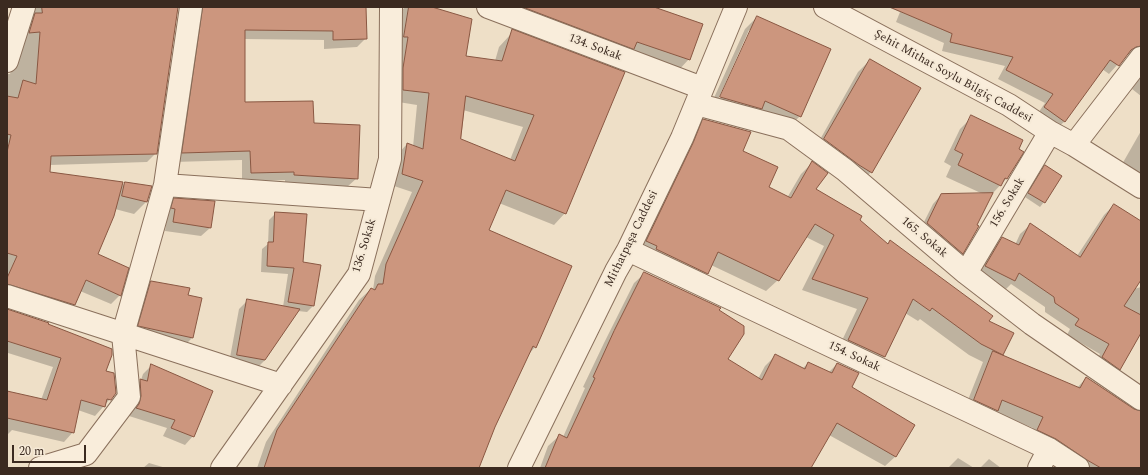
<!DOCTYPE html>
<html>
<head>
<meta charset="utf-8">
<style>
  body { margin:0 }
  #map { position:relative; width:1148px; height:475px; overflow:hidden; background:#eedfc7; font-family:Spectral,serif }
  canvas { display:block }
  .frame { position:absolute; inset:0; border:8px solid #3b2a20; pointer-events:none }
  .scale { position:absolute; left:12px; top:445px; width:74px; height:18px; box-sizing:border-box; border:2px solid #3b2a20; border-top:0; padding-left:5px; font-size:12px; line-height:14px; white-space:nowrap; color:#3b2a20; -webkit-text-stroke:3px #f6ead7; paint-order:stroke }
</style>
</head>
<body>
<div id="map">
<canvas width="1148" height="475"></canvas>
<div class="frame"></div>
<div class="scale">20 m</div>
</div>
<script>
const c = document.querySelector('canvas').getContext('2d');
c.lineJoin = 'round';
function fill(path, color) { c.fillStyle = color; c.fill(path, 'evenodd'); }
function trace(path, color, width, dash) { c.strokeStyle = color; c.lineWidth = width; c.lineCap = dash ? 'butt' : 'round'; c.setLineDash(dash || []); c.stroke(path); }
function label(font, color, halo, rows, align = 'center') {
  c.font = font + ' Spectral,serif'; c.lineWidth = 4; c.setLineDash([]); c.textBaseline = 'middle'; c.strokeStyle = halo; c.fillStyle = color; for (const [text, x, y, turn = 0] of rows) {
    c.save(); c.translate(x, y); c.rotate((+turn || 0) * Math.PI / 180); c.textAlign = isNaN(turn) ? turn : align; if (halo) c.strokeText(text, 0, 0); c.fillText(text, 0, 0); c.restore();
  }
}
const shadow = new Path2D(`
  M31,7H177L156,153L147,162L50,165L49,172L120,188L125,183L146,202L134,214L115,209L96,254L120,295L111,304L80,291L74,304L65,314L7,295V74H10Z
  M190,7H365L366,38L357,47L324,49V40L244,39V103L313,124L357,178L347,187L285,184V180L242,182V160L174,162Z
  M405,7H428L465,56L495,61L499,47L510,35L565,213L554,225L499,203L488,230L535,347L529,354L494,427L478,468H257L266,442L359,300L371,289L373,290L375,276L412,192L391,185L396,156L407,144L413,147L417,105L392,101L399,13ZM463,110L523,127L510,160L460,140Z
  M521,7H657V9L689,59L677,72L517,21Z
  M891,7H1141V58L1133,54L1126,55L1109,74L1102,69L1064,122L1055,130L1036,116L1045,103L998,79L1005,66L942,51L944,43L896,22L900,12L890,8Z
  M757,17L800,116L788,128L709,109L745,29ZM749,30H751L719,102H717Z
  M870,60L871,172L859,184L813,152L858,72Z
  M1141,77V96L1132,89Z
  M972,117L1007,178L992,194L976,226L978,227L962,253L954,262L919,232L933,204L941,195L983,194L946,177L951,166L944,162L960,129Z
  M704,120L741,151L768,188L787,198L801,174L812,163L815,189L859,220L887,245L890,242L988,322L1002,354L1001,355L1077,388L1086,378L1133,410L1141,412V468H1074L1027,440L1033,428L995,412L964,410L983,362L969,355L920,319L918,321L905,313L884,357L872,368L837,351L857,309L802,290L824,246L806,237L778,280L766,291L711,265L707,273L696,285L636,253L692,131Z
  M1141,131V177L1121,166Z
  M1045,166L1061,177L1044,202L1040,207L1025,197L1041,171Z
  M175,199L210,228L201,236L165,231L167,218L166,208Z
  M1114,205L1141,223V278L1134,289L1141,287V331L1120,369L1110,379L1093,367L1100,354L1067,335L1070,329L1045,312V307L1011,284L1005,290L976,276L992,248L1002,238L1015,245L1020,234L1030,225L1077,256L1104,215Z
  M276,213L302,263L313,306L307,312L298,311L265,360L256,369L229,363L239,309L248,300L283,307L288,274L261,272L262,249L268,244L269,220Z
  M645,273L718,310L726,359L758,379L765,366L776,355L802,369L808,363L828,373L837,364L851,388L896,456L885,466L829,435L810,468H540L548,446L559,436L563,437L585,388L583,387L604,343L634,283Z
  M151,282L187,296L201,299L192,338L180,350L127,337L139,294Z
  M7,310L47,325L105,372L110,399L95,416L78,410L73,432L64,442L12,430L7,435V392L41,400L53,367L8,353L7,356Z
  M152,365L193,436L185,445L163,436L167,428L129,416L133,406L132,389L141,380L143,374Z
  M958,458L974,468H948Z
  M989,459L1001,468H980Z
  M149,463L166,468H143Z`);
const building = new Path2D(`
  M42,7H178L157,154L51,156L50,172L123,182L114,216L98,254L129,268L121,296L86,280L75,305L7,284V278L17,256L7,253V152L11,135L7,134V96L18,98L23,80L36,84L40,32L29,33L35,13H42Z
  M203,7H366L367,39L333,40V31L245,30V102L313,101L314,123L360,125L358,179L294,175V172L251,173L250,151L182,153Z
  M409,7H432L472,19L466,56L502,61L512,29L625,72L566,214L506,190L489,230L572,266L536,348L533,346L495,427L479,468H264L277,430L371,288L375,290L378,284H383L386,264L423,181L402,174L407,143L423,149L429,93L403,90V68L408,37H404ZM466,96L534,115L515,161L461,139Z
  M523,7H654L703,24L690,60L637,42L634,49Z
  M890,7H1141V46L1136,47L1131,50L1119,66L1110,60L1065,122L1044,107L1053,94L1006,70L1013,57L950,42L952,34Z
  M757,16L831,49L801,117L765,101L762,109L720,97Z
  M870,59L921,88L872,173L859,165L824,139Z
  M971,115L1023,140L1019,149L1024,152L1007,179L1005,178L1001,186L958,165L963,154L955,150Z
  M703,119L751,132L743,151L778,167L769,187L791,198L812,161L828,173L816,189L862,216L860,220L888,244L890,240L993,316L989,321L1014,333L1003,355L981,344L932,308L930,311L913,299L885,357L848,340L868,298L812,279L834,235L815,224L779,281L718,252L708,274L656,249L657,246L646,241L693,143Z
  M1045,165L1062,176L1045,203L1028,193Z
  M125,182L152,186L147,202L122,196Z
  M993,193L977,225L979,226L963,254L927,223L941,194Z
  M174,198L215,201L211,228L173,222L175,209L171,208Z
  M1114,204L1141,221V280L1124,306L1141,315V333L1120,370L1102,357L1109,344L1075,325L1079,319L1055,303L1054,297L1019,273L1015,281L985,266L1002,237L1019,245L1030,223L1080,257Z
  M275,212L307,214L303,262L321,265L314,306L288,302L294,268L267,266L268,242H273Z
  M644,272L721,308L719,310L744,326V334L728,359L762,380L775,354L805,369L808,362L832,373L837,363L859,373L852,387L915,425L896,457L837,423L811,468H545L559,434L567,438L595,378L593,377L614,331Z
  M151,281L190,288L188,295L202,298L193,338L138,326Z
  M247,299L300,309L265,360L237,355Z
  M7,309L49,323L48,324L112,349V355L106,371L114,373L116,393L111,400L107,399L105,407L81,400L74,433L7,418V391L47,400L61,358L7,341Z
  M993,351L1080,388L1086,377L1134,409L1141,411V468H1101L1087,460L1056,439L1037,430L1043,417L1002,400L998,411L974,400Z
  M151,364L213,391L194,437L171,428L175,420L136,408L139,404L141,396L140,379L147,381Z`);
const minor = new Path2D(`
  M488,7L702,88
  M825,7L1009,105L1050,132L1074,145L1141,187
  M7,61L24,7
  M696,104L789,129L845,170L966,273L1032,324L1141,399
  M1074,145L1141,58
  M165,185L379,200
  M628,250L1049,449L1078,468
  M966,273L1050,132
  M7,296L281,385
  M40,468L86,454L129,397L123,334L165,185L191,7
  M222,468L359,274L390,159L391,7
  M519,468L616,271L628,250L682,138L736,7
  M1039,468L1049,449`);
const streetNames = [
  ["134. Sokak",595,48,21],
  ["Şehit Mithat Soylu Bilgiç Caddesi",953,77,29],
  ["156. Sokak",1008,203,-59],
  ["165. Sokak",924,238,40],
  ["Mithatpaşa Caddesi",632,239,-64],
  ["136. Sokak",365,246,-73],
  ["154. Sokak",854,357,25]
];
fill(shadow, '#0003');
fill(building, '#cc967e');
trace(building, '#895742', 1);
trace(minor, '#8a705c', 24);
trace(minor, '#f9eddb', 22);
label('12px', '#3b2a20', '#f6ead7', streetNames);
</script>
</body>
</html>
